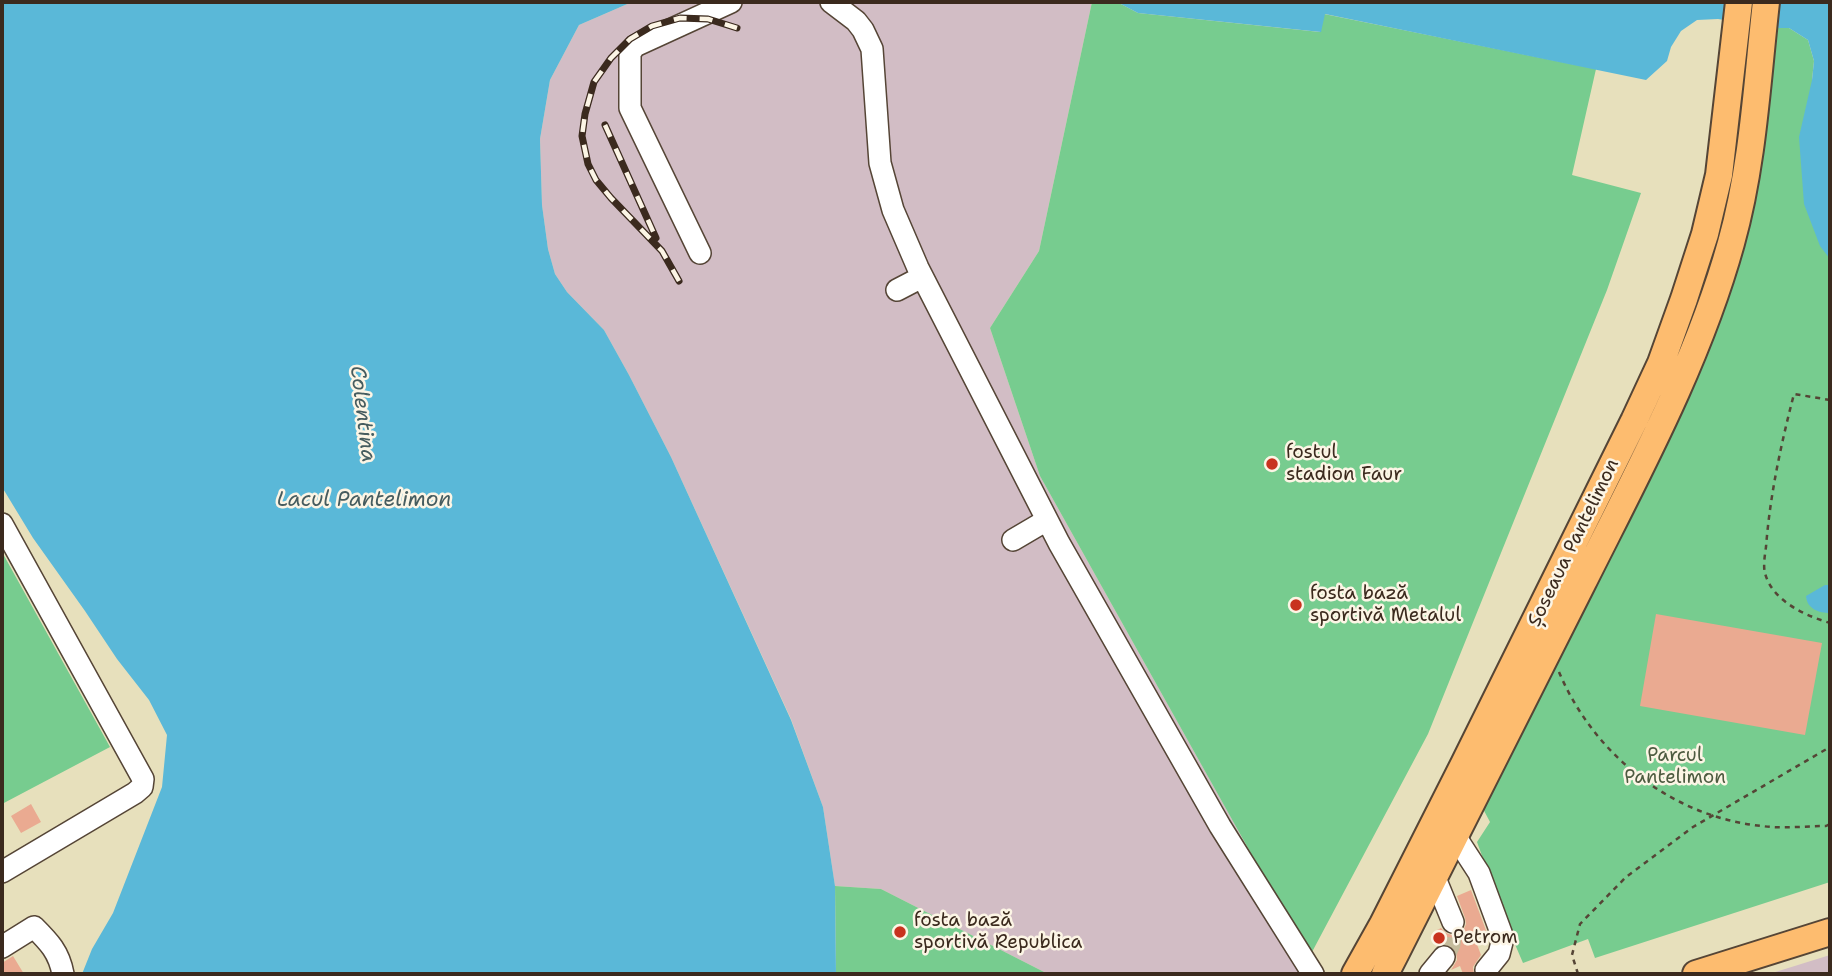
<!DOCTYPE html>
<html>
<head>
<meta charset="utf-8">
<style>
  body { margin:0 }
  #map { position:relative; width:1832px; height:976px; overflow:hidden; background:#e7e0bc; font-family:"Shantell Sans",sans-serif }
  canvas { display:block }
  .frame { position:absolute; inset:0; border:4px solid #3b2a1e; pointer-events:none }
</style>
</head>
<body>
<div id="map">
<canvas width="1832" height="976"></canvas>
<div class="frame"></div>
</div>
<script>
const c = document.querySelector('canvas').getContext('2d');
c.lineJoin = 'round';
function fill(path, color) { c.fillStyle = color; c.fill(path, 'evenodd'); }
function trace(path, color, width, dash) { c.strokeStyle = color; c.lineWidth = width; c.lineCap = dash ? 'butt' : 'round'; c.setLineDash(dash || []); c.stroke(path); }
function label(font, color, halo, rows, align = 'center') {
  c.font = font + ' "Shantell Sans",sans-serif'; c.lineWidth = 5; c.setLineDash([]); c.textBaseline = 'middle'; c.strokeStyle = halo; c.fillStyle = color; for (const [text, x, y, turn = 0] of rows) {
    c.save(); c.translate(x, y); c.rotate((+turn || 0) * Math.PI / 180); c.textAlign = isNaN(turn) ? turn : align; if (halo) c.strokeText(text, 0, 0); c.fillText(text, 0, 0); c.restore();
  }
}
const industrial = new Path2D(`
  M632,2H1092L1039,251L990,328L1040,476L1272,891L1312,952L1300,974H1048L881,889L835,886L823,807L791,719L671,457L629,375L604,330L567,292L555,274L548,249L542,205L540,139L550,80L579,25Z
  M1830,955V974H1769Z`);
const green = new Path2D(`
  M1092,2H1117L1138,13L1320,32L1324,14L1596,69L1572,175L1641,193L1607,290L1428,734L1312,952L1272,891L1040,476L990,328L1039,251Z
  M1774,28H1789L1808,40L1814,61L1812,80L1830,259V882L1595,958L1588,939L1523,963L1511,935L1477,842L1490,822L1481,805L1690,385Z
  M2,552L110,747L2,804Z
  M835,886L881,889L1048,974H836Z`);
const water = new Path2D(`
  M2,2H632L579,25L550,80L540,139L542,205L548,249L555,274L567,292L604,330L629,375L671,457L791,720L823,807L835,886L836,974H82L92,949L113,913L162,787L167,735L149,700L117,659L85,611L33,538L2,487Z
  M1117,2H1830V259L1820,246L1804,204L1799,137L1812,80L1814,61L1808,40L1789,28H1774L1718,19L1697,20L1681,31L1671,47L1667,61L1646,80L1325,14L1321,32L1138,13Z
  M1825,585H1830V613C1819,613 1807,609 1806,596Z`);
const building = new Path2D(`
  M1656,614L1822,643L1805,735L1640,706Z
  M31,804L41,822L21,833L11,816Z
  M1471,890L1487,933L1475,939L1481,955L1473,967L1474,974H1463L1460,966L1451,970L1457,960L1456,952L1453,947L1447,944L1440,945L1435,931L1441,928L1446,933L1452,935L1457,934L1463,931L1466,924L1465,918L1457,896Z
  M13,956L24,974H2V963Z`);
const minorTunnel = new Path2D(`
  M1444,957L1450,944L1453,922`);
const path = new Path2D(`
  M1830,400L1794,394C1781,444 1770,495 1766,547C1765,554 1763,566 1765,573C1772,601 1806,616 1830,623
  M1559,672C1594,755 1672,817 1762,826C1783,829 1805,826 1826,826L1830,824
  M1578,974L1572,955L1580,924L1626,877L1693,827L1830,747`);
const minor = new Path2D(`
  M831,2L856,21L863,30L872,49L880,163L893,210L918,268L1059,543L1220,826L1313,974
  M700,253L630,108V53L635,46L731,2
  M897,290L922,277
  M2,524L143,779L142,787L135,793L2,872
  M1013,540L1047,520
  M1455,836L1479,873L1503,938L1499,954L1486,970
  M1435,878L1453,922
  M2,947L34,927C49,942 59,952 63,974
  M1430,974L1444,957`);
const major = new Path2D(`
  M1355,974L1383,924L1464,764L1634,421L1661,363L1684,299L1705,234L1719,175L1739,2
  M1385,974C1452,844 1517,713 1583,582C1638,472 1698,362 1731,243C1753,165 1757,82 1766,2
  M1696,974L1830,932`);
const rail = new Path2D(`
  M605,125L656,238
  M679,281L662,251L611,198L596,180L588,164L582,136L585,114L594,82L611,58L630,39L652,26L680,18L708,19L737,28`);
const markers = [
  [1272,464,7,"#c8321e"],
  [1296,605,7,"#c8321e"],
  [900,932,7,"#c8321e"],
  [1439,938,7,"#c8321e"]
];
const poiNames = [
  ["fostul",1286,453],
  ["stadion Faur",1286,475],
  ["fosta bază",1310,594],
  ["sportivă Metalul",1310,616],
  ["fosta bază",914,921],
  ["sportivă Republica",914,943],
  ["Petrom",1453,938]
];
const streetNames = [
  ["Șoseaua Pantelimon",1574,543,-64]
];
const parkNames = [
  ["Parcul",1675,756],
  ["Pantelimon",1675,778]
];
const waterNames = [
  ["Colentina",362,414,83],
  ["Lacul Pantelimon",364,501]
];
fill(industrial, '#d2bdc5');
fill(green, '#77cc8f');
fill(water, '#5ab8d8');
fill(building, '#eaaa91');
trace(minorTunnel, '#c5bc9c', 21, [21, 10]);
trace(minor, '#554536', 24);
trace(major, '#554536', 30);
trace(path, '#554536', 2.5, [5, 5]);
trace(minor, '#fff', 21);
trace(major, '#fdbc6f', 26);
trace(rail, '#3b2a1e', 7);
trace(rail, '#fcf5e5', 4.5, [13]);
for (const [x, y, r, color] of markers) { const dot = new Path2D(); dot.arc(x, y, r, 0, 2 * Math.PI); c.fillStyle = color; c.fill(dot); trace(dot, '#fcf5e5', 2.5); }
label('19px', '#3b2a1e', '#fcf5e5', poiNames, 'left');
label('19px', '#3b2a1e', '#fcf5e5', streetNames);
label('19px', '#4d5b40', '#fcf5e5', parkNames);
label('italic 21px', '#465c5f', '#fcf5e5', waterNames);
</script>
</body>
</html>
